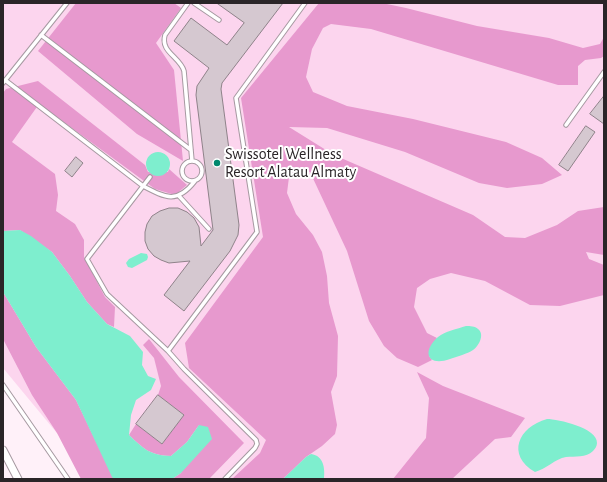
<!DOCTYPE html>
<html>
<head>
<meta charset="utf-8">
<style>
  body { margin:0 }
  #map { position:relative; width:607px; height:482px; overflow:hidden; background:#fff1f9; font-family:"Alegreya Sans",sans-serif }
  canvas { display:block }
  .frame { position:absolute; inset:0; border:4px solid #2a2528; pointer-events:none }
</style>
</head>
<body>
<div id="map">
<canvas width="607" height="482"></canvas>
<div class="frame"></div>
</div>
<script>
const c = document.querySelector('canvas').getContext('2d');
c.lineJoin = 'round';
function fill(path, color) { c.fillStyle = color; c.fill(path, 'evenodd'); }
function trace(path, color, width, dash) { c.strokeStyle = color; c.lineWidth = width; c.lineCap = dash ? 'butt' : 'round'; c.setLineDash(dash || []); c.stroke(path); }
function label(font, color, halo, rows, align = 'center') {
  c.font = font + ' "Alegreya Sans",sans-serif'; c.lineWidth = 4; c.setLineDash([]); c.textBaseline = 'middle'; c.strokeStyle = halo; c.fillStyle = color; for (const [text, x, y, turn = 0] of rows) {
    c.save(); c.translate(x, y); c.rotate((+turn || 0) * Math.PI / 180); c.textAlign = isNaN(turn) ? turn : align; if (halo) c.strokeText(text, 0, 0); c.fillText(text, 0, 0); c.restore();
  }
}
const green = new Path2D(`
  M3,3H604V479H95L3,368Z`);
const forest = new Path2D(`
  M76,3H174L181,8L156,43L174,70L183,161L137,134L38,51Z
  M319,3H382L406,8L477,26L549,38L583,48L600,44L604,37V56L601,58L585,60L578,66V85H558L371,29L331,24L323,28L312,49L306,77L313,92L347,106L413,119L506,142L542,158L562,175L542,184L507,188L479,183L405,152L327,128L289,127L334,155L473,215L505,237L525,238L557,225L578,211L604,207V255L586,252L589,259L604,265V295L560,306L530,305L485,281L451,273L430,279L417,288L414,307L427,333L437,338L433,344L429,356L432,360L418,367L397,358L384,346L369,321L347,251L310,172L299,169L289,177L287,193L296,214L313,235L322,252L327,276L329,303L338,336L337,376L331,392L337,425L335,434L322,446L306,457L283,479H232L260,453L266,440L189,368L185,343L263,237L241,98Z
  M38,81L145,165L148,172H168L169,169L187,185L175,195L155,189L39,104L12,142L55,174L58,195L56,211L75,224L84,240V257L105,297L115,307L114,327L107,324L87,302L70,276L52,252L20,230L3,231V93L6,89Z
  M3,292L36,347L76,400L114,479H81L57,433L32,395L3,339Z
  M149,339L179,377L244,443L209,479H172L181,473L199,425L187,442L171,456C149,455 144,449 129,435L136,424L162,444L184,415L158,395L161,386L154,358L143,345Z
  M417,372L443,386L525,418L511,437L495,439L452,479H393L426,438L429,398Z`);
const water = new Path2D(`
  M146 164a12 12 0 1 1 24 0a12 12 0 1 1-24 0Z
  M20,230L31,236L52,252L70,276L87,302L107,324L130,336L143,352L142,365L148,376L156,379L151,390L136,400L131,415L129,435C144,449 149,455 171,456L187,442L199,425L208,427L212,439L181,473L172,479H114L112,477L76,400L36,347L3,292V231Z
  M141,253L147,254L148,257L147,260L132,268L128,267L126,263L129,259Z
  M466,326C470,326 475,326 478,329C485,334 479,346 473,350C467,354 458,356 450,359C428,367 421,352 438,337C445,331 457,329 466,326Z
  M547,419C558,419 598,428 597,443C597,446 595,449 593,451C586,458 575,456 566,457C555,459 546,469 535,472C506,455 518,427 547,419Z
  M311,454C324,456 325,468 324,479H283L306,457Z`);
const building = new Path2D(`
  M217,3H283L222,83L221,89L239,225L238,235L230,251L184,311L164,295L190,261L169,263L161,260L154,256L148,249L145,241V232L147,224L152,216L160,211L169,208H178L187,212L194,218L199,227L201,246L213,230L196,95L197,86L209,68L174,41L191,18L227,45L244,23Z
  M604,96V124L590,114Z
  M586,126L595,132L568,171L559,165Z
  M76,157L83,163L72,177L65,171Z
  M158,395L184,415L162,444L136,424Z`);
const lane = new Path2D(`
  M188,3L165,35C160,52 180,57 184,71L192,161
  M194,3L219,20
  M41,35L191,150
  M5,80L143,186C166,198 177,204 195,181
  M3,83L67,3
  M566,125L604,72
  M182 171a10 10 0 1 1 20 0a10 10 0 1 1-20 0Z
  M150,177L87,259L107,294L168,351L184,369L256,440L257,444L255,448L225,479
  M179,196L209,229
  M168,351L257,232L236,98L305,3
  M3,385L68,479`);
const street = new Path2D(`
  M3,450L18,479`);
const markers = [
  [217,163,4,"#00886e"]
];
const poiNames = [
  ["Swissotel Wellness",225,154],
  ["Resort Alatau Almaty",225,172]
];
fill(green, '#fcd5ee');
fill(forest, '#e799ce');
fill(water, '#7eeece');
fill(building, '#d5c8d0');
trace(building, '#8f838a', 1);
trace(lane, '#a699a1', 5.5);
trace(street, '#a699a1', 9);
trace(lane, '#fff', 3.5);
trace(street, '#fff', 7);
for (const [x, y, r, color] of markers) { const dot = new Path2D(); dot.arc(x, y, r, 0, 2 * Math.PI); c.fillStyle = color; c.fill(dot); trace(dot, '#fff', 1.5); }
label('16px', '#2a2528', '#fff', poiNames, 'left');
</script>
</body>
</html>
